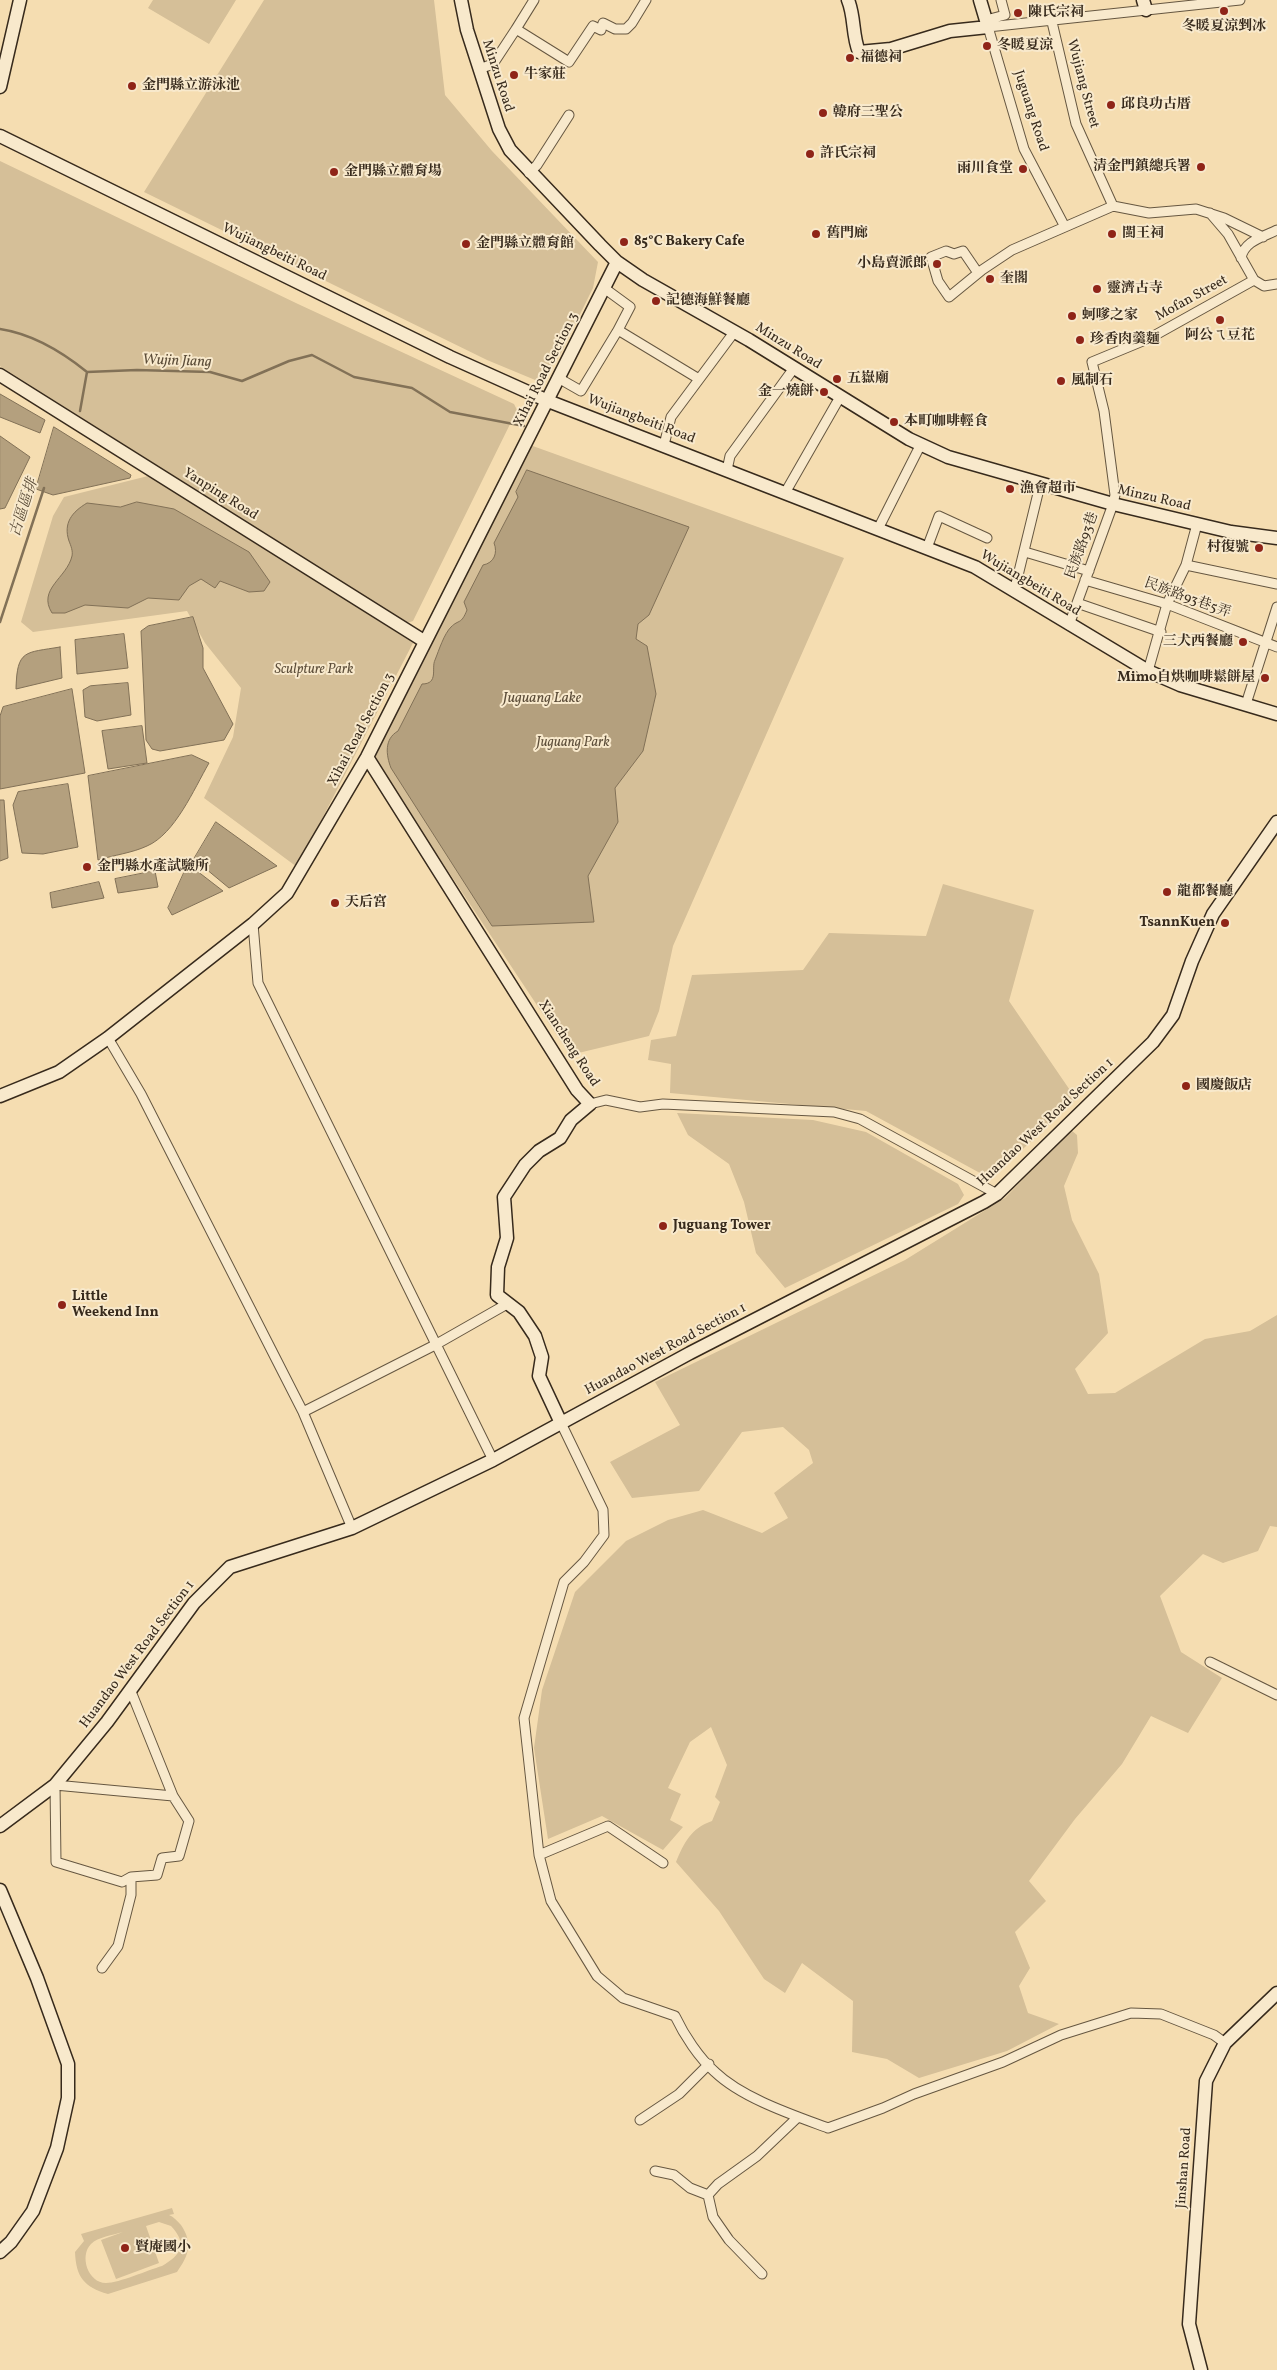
<!DOCTYPE html>
<html>
<head>
<meta charset="utf-8">
<style>
  body { margin:0 }
  canvas { display:block; background:#f5ddb1 }
</style>
</head>
<body>
<canvas width="1277" height="2370"></canvas>
<script>
const c = document.querySelector('canvas').getContext('2d');
c.lineJoin = 'round';
function fill(path, color) { c.fillStyle = color; c.fill(path, 'evenodd'); }
function trace(path, color, width, dash) { c.strokeStyle = color; c.lineWidth = width; c.lineCap = dash ? 'butt' : 'round'; c.setLineDash(dash || []); c.stroke(path); }
function label(font, color, halo, rows, align = 'center') {
  c.font = font + ' Vollkorn,"Noto Serif TC",serif'; c.lineWidth = 4; c.setLineDash([]); c.textBaseline = 'middle'; c.strokeStyle = halo; c.fillStyle = color; for (const [text, x, y, turn = 0] of rows) {
    c.save(); c.translate(x, y); c.rotate((+turn || 0) * Math.PI / 180); c.textAlign = isNaN(turn) ? turn : align; if (halo) c.strokeText(text, 0, 0); c.fillText(text, 0, 0); c.restore();
  }
}
const green = new Path2D(`
  M153,0H236L209,44L148,8Z
  M264,0H434L445,95L492,151L598,262L593,288L589,296L560,355L540,382L487,360L144,192Z
  M0,161L298,304L514,404L517,410L413,621L407,623L0,366Z
  M530,445L844,558L673,946L659,1011L649,1036L570,1055L371,755Z
  M152,475L413,643L297,867L204,798L233,737L241,688L205,643L187,611L33,632L21,622L53,516L64,497Z
  M943,884L1034,910L1009,1001L1076,1099L991,1179L866,1111L670,1093L671,1064L648,1060L651,1040L676,1036L692,975L803,970L829,933L926,936Z
  M677,1113L813,1120L866,1132L958,1184L964,1195L958,1204L785,1288L756,1253L744,1202L729,1164L688,1135Z
  M1071,1130L1077,1135L1078,1153L1064,1186L1072,1220L1099,1274L1108,1333L1075,1369L1088,1394L1115,1393L1205,1339L1250,1331L1277,1315V1527L1270,1526L1258,1551L1223,1563L1203,1554L1160,1596L1181,1652L1222,1678L1188,1733L1151,1716L1122,1764L1075,1819L1029,1881L1046,1901L1015,1932L1030,1968L1019,1986L1028,2013L1059,2024L1007,2051L919,2078L887,2059L852,2052L853,2001L802,1963L785,1993L764,1979L719,1911L676,1862C684,1843 691,1828 712,1821L720,1802L715,1797L727,1765L711,1727L690,1742L668,1788L681,1794L670,1820L683,1827L663,1850L602,1816L548,1839L534,1748L542,1690L575,1592L626,1541L668,1520L703,1510L762,1533L788,1518L774,1493L813,1463L809,1450L783,1427L742,1432L699,1491L632,1498L610,1462L680,1425L655,1382L905,1260L1005,1198Z
  M172,2208L174,2214L169,2215C174,2217 177,2221 181,2225C193,2243 189,2255 177,2272L108,2294C84,2287 76,2277 75,2252L84,2241L81,2234ZM159,2222L171,2226C188,2244 181,2255 162,2266C148,2270 119,2283 106,2283C88,2283 79,2256 91,2244C98,2237 113,2235 123,2232L101,2240L116,2279L159,2263L146,2226Z`);
const water = new Path2D(`
  M0,394L45,420L40,433L0,417Z
  M54,427L131,475L130,478L53,495L36,489Z
  M0,436L30,457L5,508L0,509Z
  M527,470L689,527L649,615L638,624L636,639L647,646L656,694L643,751L615,788L618,822L588,876L594,922L492,926L391,768C386,755 384,739 398,731L422,684C439,684 431,668 435,660C439,650 444,634 451,627C459,619 461,625 467,610L464,602L483,565C494,563 498,553 494,543L518,497L516,492Z
  M137,502L174,509L249,552L270,582L264,591L249,592L220,581L215,588L201,579L189,586L179,600L148,598L128,608L85,605L65,613H52C37,589 67,578 72,556C73,551 71,546 69,541C63,523 72,512 87,503L120,507Z
  M193,617L203,648V668L233,724L224,740L160,751L152,749L146,740L141,631L148,626Z
  M124,634L128,668L77,674L75,640Z
  M60,647L62,678L16,689C17,649 25,653 60,647Z
  M128,683L131,715L97,721L85,717L83,690L90,686Z
  M72,689L85,773L0,789V716L3,707Z
  M142,726L147,763L108,769L102,731Z
  M192,755L209,763C194,789 175,834 147,846C132,853 114,855 98,860L88,776Z
  M68,784L78,847L43,854L22,853L13,805L18,792Z
  M0,800H4L8,858L0,861Z
  M216,822L277,866L229,888L194,859Z
  M188,864L223,891L172,915L168,908Z
  M155,871L158,887L118,893L115,879Z
  M99,882L104,898L52,908L50,893Z`);
const stream = new Path2D(`
  M0,329C33,334 61,351 87,372L137,370L210,372L242,381L289,361L312,355L354,377L412,388L450,412L524,426
  M80,411L87,372
  M0,622L44,488`);
const street = new Path2D(`
  M986,20L1005,15L1001,0
  M1052,22L1076,124L1113,206
  M516,29L534,0
  M479,69L493,64L516,29L569,62L593,26L601,30L603,23L615,29H626L632,23L646,0
  M529,173L537,165L569,115
  M1210,213L1228,234L1254,280L1264,286L1277,284
  M1065,227L1024,149L988,27L1240,0
  M1241,258C1244,241 1263,237 1277,230
  M978,273L963,251L954,254L946,251L931,257L938,281L949,297L982,270L1012,250L1113,206L1149,213L1196,209L1224,218L1263,237
  M604,288L630,307L618,330L699,379
  M560,379L581,391L618,330
  M664,445L671,417L735,331
  M727,470L730,456L794,368
  M785,493L840,397
  M878,529L921,444
  M927,548L939,516L987,538
  M1025,552L1089,571
  M1186,565L1277,584
  M1085,580L1167,604L1277,647
  M1014,592L1040,485
  M1077,603L1161,632
  M1069,625L1113,504L1115,495L1104,411L1092,362L1150,338L1254,280
  M1148,671L1167,604L1186,565L1197,524
  M1246,704L1277,607
  M253,924L258,983L493,1460
  M108,1038L141,1094L303,1412L352,1528
  M590,1104L606,1100L640,1107L663,1104L834,1112L860,1119L997,1194
  M303,1412L435,1345L507,1304
  M561,1423L603,1510L604,1535L584,1562L564,1582L524,1718L539,1855L551,1901L597,1976L623,1998L675,2016C684,2035 699,2058 715,2072C742,2098 793,2115 828,2128L883,2108L914,2094L1003,2062L1061,2035L1131,2013L1161,2014L1214,2035L1225,2043
  M1210,1662L1277,1695
  M130,1689L173,1796L55,1785L56,1862L122,1882L131,1877
  M539,1855L608,1826L663,1863
  M102,1968L118,1946L131,1895V1877L157,1875L162,1858L179,1856L189,1821L173,1796
  M640,2120L679,2094L709,2064
  M655,2171L674,2175L690,2188L708,2195L718,2184L757,2156L798,2117
  M708,2195L713,2217L729,2240L762,2274`);
const secondary = new Path2D(`
  M461,0L467,30L499,129L510,150L600,245L617,262L643,280L749,340L909,439L948,457L1113,504L1231,532L1277,538
  M848,0C855,17 852,35 859,52L891,49L950,31L988,27L980,0
  M1143,0L1146,10
  M0,87L20,0
  M0,136L450,357L548,401L975,567L1148,671L1180,685L1277,714
  M0,375L424,641
  M367,757L577,1090L590,1104L571,1120L560,1138L539,1151L525,1165L504,1197L507,1238L498,1267L497,1295L519,1312L535,1336L542,1357L539,1376L561,1423
  M0,1096L59,1072L108,1038L253,924L287,893L367,757L617,262
  M0,1826L55,1785L107,1722L194,1603L230,1567L352,1528L493,1460L690,1353L984,1202L997,1194L1153,1042L1173,1015L1192,961L1213,914L1277,822
  M0,1890L37,1978L68,2064V2098L57,2148L33,2211L11,2242L0,2252
  M1201,2370L1189,2324L1206,2081L1225,2043L1277,1993`);
const markers = [
  [1224,11,5,"#8f2418"],
  [1018,13,5,"#8f2418"],
  [987,46,5,"#8f2418"],
  [850,58,5,"#8f2418"],
  [514,75,5,"#8f2418"],
  [132,86,5,"#8f2418"],
  [1111,105,5,"#8f2418"],
  [823,113,5,"#8f2418"],
  [810,154,5,"#8f2418"],
  [1201,167,5,"#8f2418"],
  [1023,169,5,"#8f2418"],
  [334,172,5,"#8f2418"],
  [816,234,5,"#8f2418"],
  [1112,234,5,"#8f2418"],
  [624,242,5,"#8f2418"],
  [466,244,5,"#8f2418"],
  [937,264,5,"#8f2418"],
  [990,279,5,"#8f2418"],
  [1097,289,5,"#8f2418"],
  [656,301,5,"#8f2418"],
  [1072,316,5,"#8f2418"],
  [1220,320,5,"#8f2418"],
  [1080,340,5,"#8f2418"],
  [837,379,5,"#8f2418"],
  [1061,381,5,"#8f2418"],
  [824,392,5,"#8f2418"],
  [894,422,5,"#8f2418"],
  [1010,489,5,"#8f2418"],
  [1259,548,5,"#8f2418"],
  [1243,642,5,"#8f2418"],
  [1265,678,5,"#8f2418"],
  [87,867,5,"#8f2418"],
  [1167,892,5,"#8f2418"],
  [335,903,5,"#8f2418"],
  [1225,923,5,"#8f2418"],
  [1186,1086,5,"#8f2418"],
  [663,1226,5,"#8f2418"],
  [62,1305,5,"#8f2418"],
  [125,2248,5,"#8f2418"]
];
const poiNames = [
  ["陳氏宗祠",1028,13],
  ["冬暖夏涼剉冰",1224,27,"center"],
  ["冬暖夏涼",997,46],
  ["福德祠",860,58],
  ["牛家莊",524,75],
  ["金門縣立游泳池",142,86],
  ["邱良功古厝",1121,105],
  ["韓府三聖公",833,113],
  ["許氏宗祠",820,154],
  ["清金門鎮總兵署",1191,167,"right"],
  ["雨川食堂",1013,169,"right"],
  ["金門縣立體育場",344,172],
  ["舊門廊",826,234],
  ["閩王祠",1122,234],
  ["85°C Bakery Cafe",634,242],
  ["金門縣立體育館",476,244],
  ["小島賣派郎",927,264,"right"],
  ["奎閣",1000,279],
  ["靈濟古寺",1107,289],
  ["記德海鮮餐廳",666,301],
  ["蚵嗲之家",1082,316],
  ["阿公ㄟ豆花",1220,336,"center"],
  ["珍香肉羹麵",1090,340],
  ["五嶽廟",847,379],
  ["風制石",1071,381],
  ["金一燒餅",814,392,"right"],
  ["本町咖啡輕食",904,422],
  ["漁會超市",1020,489],
  ["村復號",1249,548,"right"],
  ["三犬西餐廳",1233,642,"right"],
  ["Mimo自烘咖啡鬆餅屋",1255,678,"right"],
  ["金門縣水產試驗所",97,867],
  ["龍都餐廳",1177,892],
  ["天后宮",345,903],
  ["TsannKuen",1215,923,"right"],
  ["國慶飯店",1196,1086],
  ["Juguang Tower",673,1226],
  ["Little",72,1297],
  ["Weekend Inn",72,1313],
  ["賢庵國小",135,2248]
];
const streetNames = [
  ["Minzu Road",497,76,72],
  ["Wujiang Street",1082,84,75],
  ["Juguang Road",1030,111,72],
  ["Wujiangbeiti Road",274,253,26],
  ["Mofan Street",1192,299,-29],
  ["Minzu Road",788,347,32],
  ["Xihai Road Section 3",547,370,-63],
  ["Wujiangbeiti Road",641,420,21],
  ["Yanping Road",220,495,32],
  ["Minzu Road",1154,499,13],
  ["民族路93巷",1083,546,-70],
  ["Wujiangbeiti Road",1030,584,31],
  ["民族路93巷5弄",1187,599,20],
  ["Xihai Road Section 3",362,730,-62],
  ["Xiancheng Road",568,1044,57],
  ["Huandao West Road Section 1",1046,1123,-43],
  ["Huandao West Road Section 1",666,1350,-28],
  ["Huandao West Road Section 1",138,1655,-53],
  ["Jinshan Road",1185,2168,-86]
];
const parkNames = [
  ["Sculpture Park",314,670],
  ["Juguang Park",573,743]
];
const waterNames = [
  ["Wujin Jiang",177,362,2],
  ["古區區排",25,508,-72],
  ["Juguang Lake",542,699]
];
fill(green, '#d5bf98');
fill(water, '#b4a07e');
trace(water, '#827157', 1);
trace(stream, '#827157', 2.5);
trace(street, '#665741', 11);
trace(secondary, '#372a1c', 15);
trace(street, '#f8e9cc', 9);
trace(secondary, '#f8e9cc', 12);
for (const [x, y, r, color] of markers) { const dot = new Path2D(); dot.arc(x, y, r, 0, 2 * Math.PI); c.fillStyle = color; c.fill(dot); trace(dot, '#f8e9cc', 2); }
label('bold 14px', '#372a1c', '#f8e9cc', poiNames, 'left');
label('14px', '#372a1c', '#f8e9cc', streetNames);
label('italic 14px', '#5e4f3b', '#f8e9cc', parkNames);
label('italic 15px', '#5c4d39', '#f8e9cc', waterNames);
</script>
</body>
</html>
